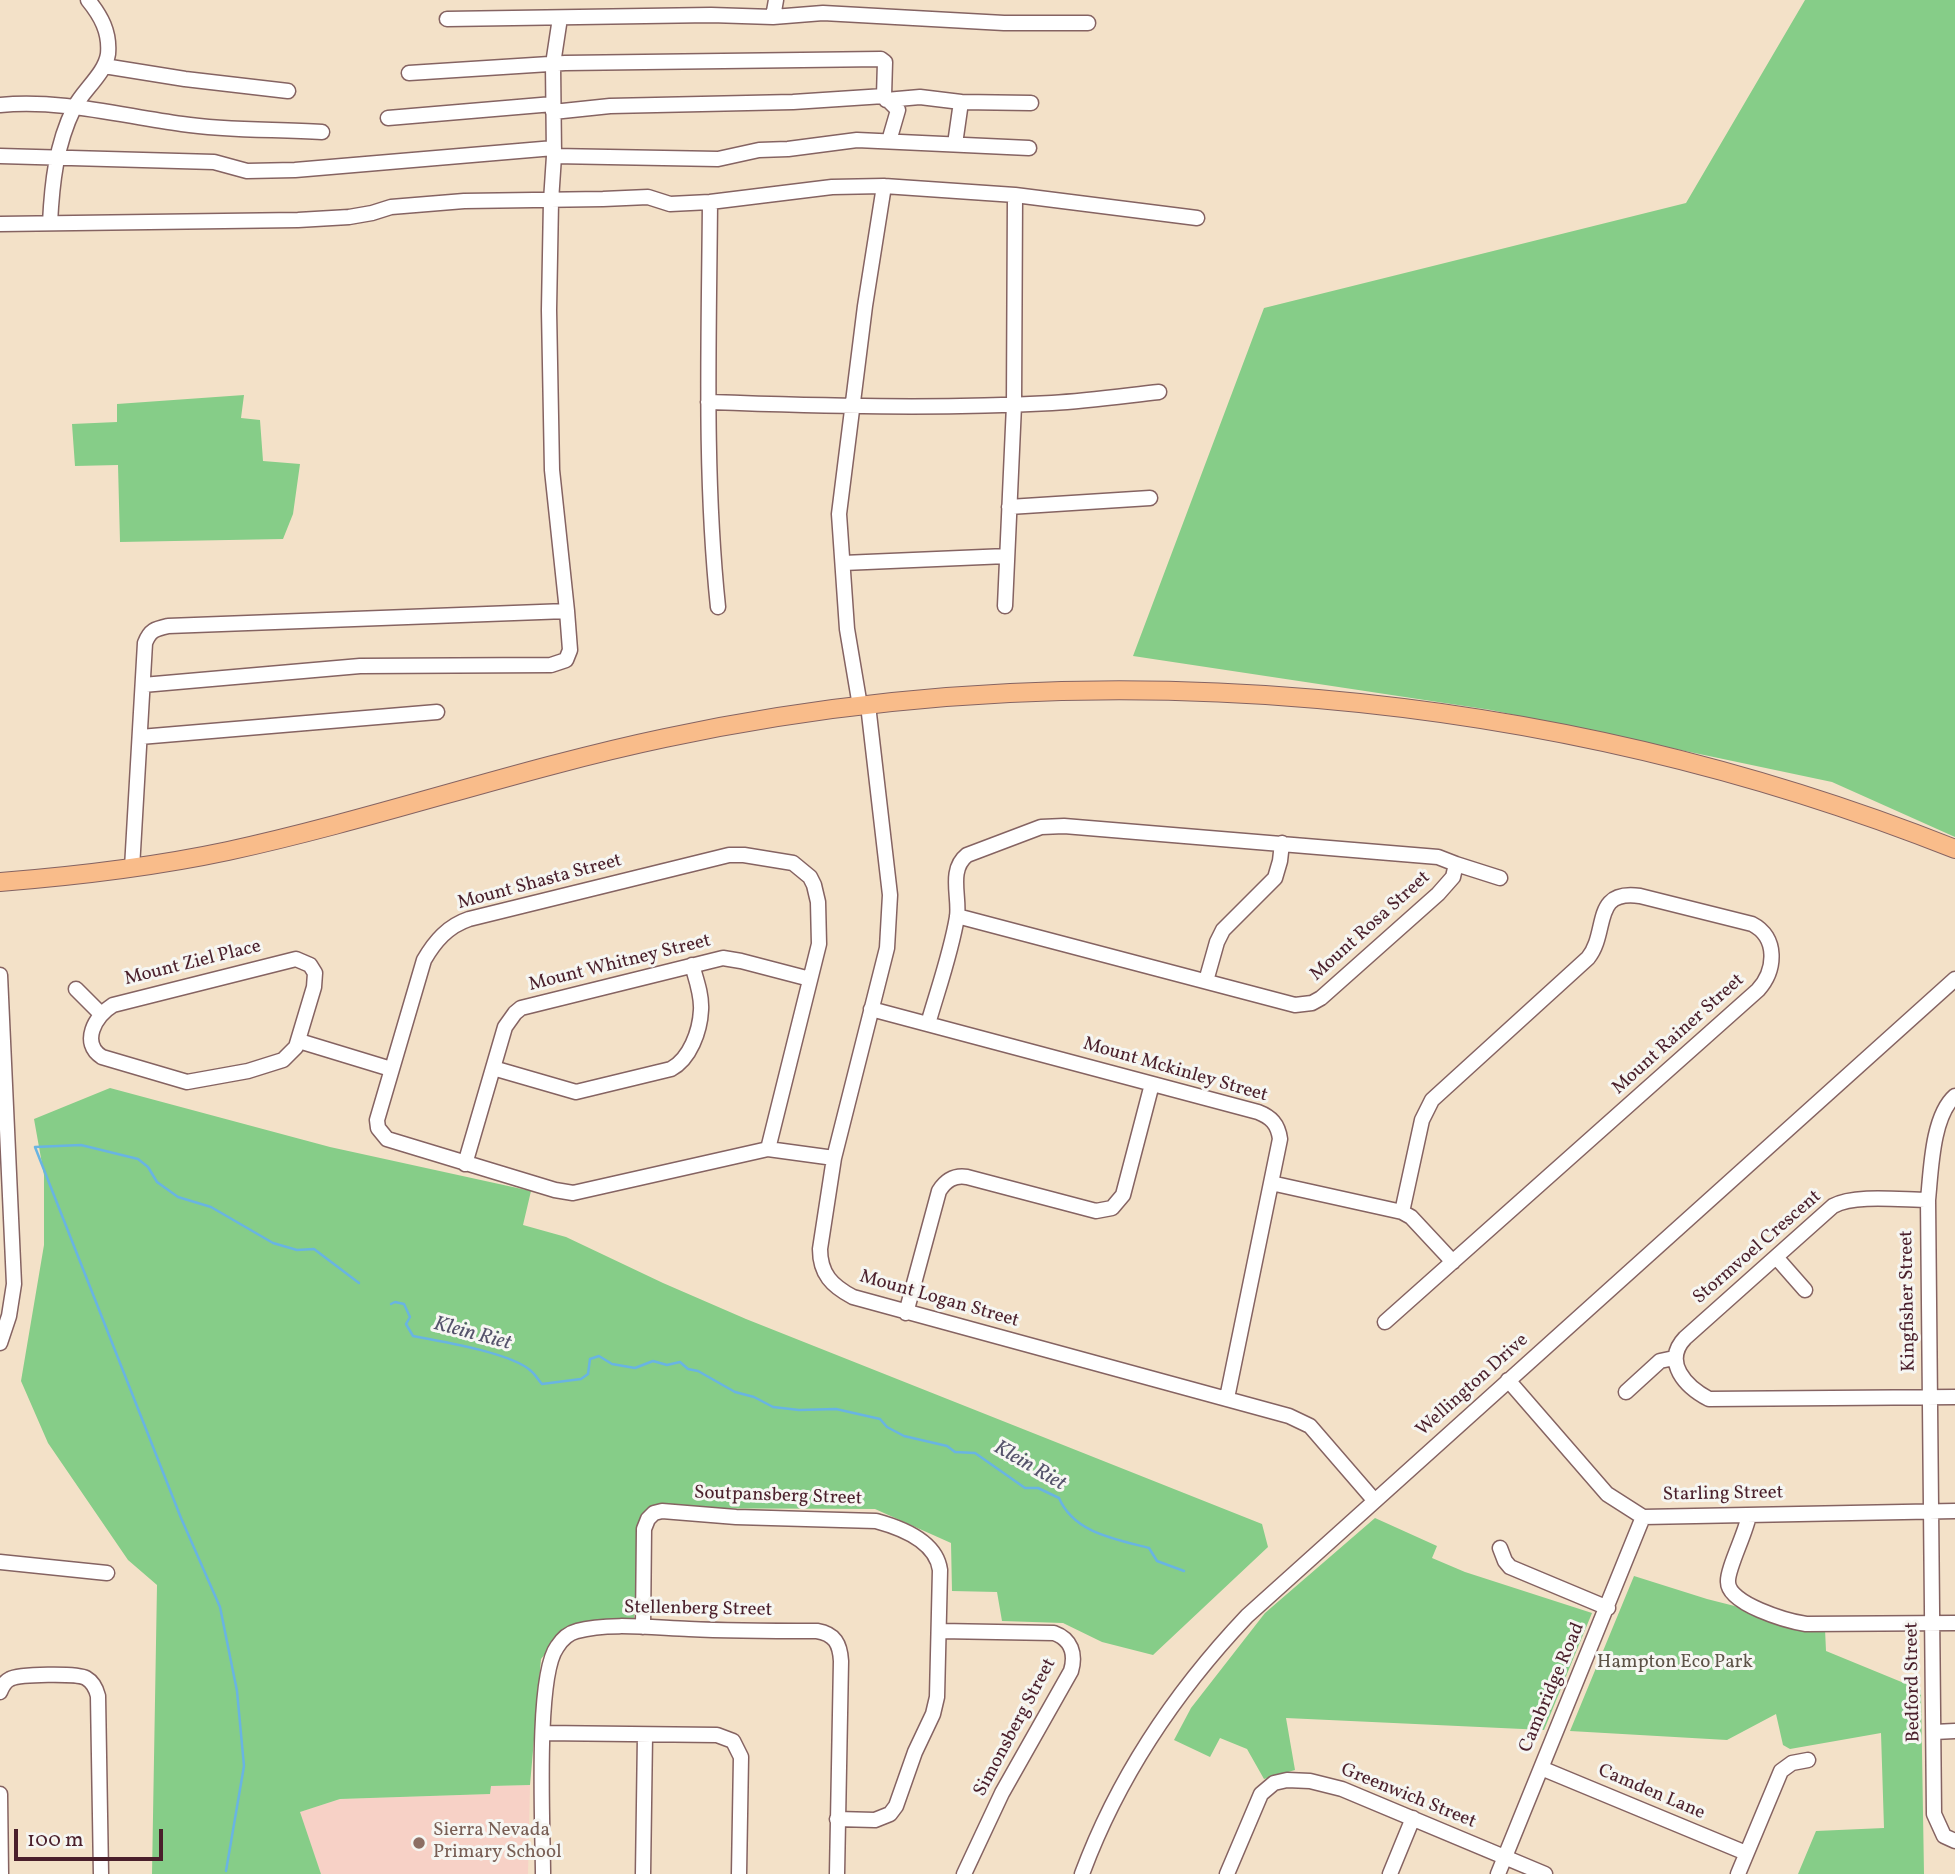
<!DOCTYPE html>
<html>
<head>
<meta charset="utf-8">
<style>
  body { margin:0 }
  #map { position:relative; width:1955px; height:1874px; overflow:hidden; background:#f3e1c8; font-family:Vollkorn,serif }
  canvas { display:block }
  .scale { position:absolute; left:14px; top:1829px; width:149px; height:32px; box-sizing:border-box; border:4px solid #4a1f2b; border-top:0; padding-left:9px; font-size:21px; line-height:24px; white-space:nowrap; color:#4a1f2b; -webkit-text-stroke:5px #f6f6f2; paint-order:stroke }
</style>
</head>
<body>
<div id="map">
<canvas width="1955" height="1874"></canvas>
<div class="scale">100 m</div>
</div>
<script>
const c = document.querySelector('canvas').getContext('2d');
c.lineJoin = 'round';
function fill(path, color) { c.fillStyle = color; c.fill(path, 'evenodd'); }
function trace(path, color, width, dash) { c.strokeStyle = color; c.lineWidth = width; c.lineCap = dash ? 'butt' : 'round'; c.setLineDash(dash || []); c.stroke(path); }
function label(font, color, halo, rows, align = 'center') {
  c.font = font + ' Vollkorn,serif'; c.lineWidth = 6; c.setLineDash([]); c.textBaseline = 'middle'; c.strokeStyle = halo; c.fillStyle = color; for (const [text, x, y, turn = 0] of rows) {
    c.save(); c.translate(x, y); c.rotate((+turn || 0) * Math.PI / 180); c.textAlign = isNaN(turn) ? turn : align; if (halo) c.strokeText(text, 0, 0); c.fillText(text, 0, 0); c.restore();
  }
}
const built = new Path2D(`
  M530,1785L528,1874H321L299,1812L340,1799L490,1794L491,1786Z`);
const green = new Path2D(`
  M1805,0H1955V837L1832,782L1491,710L1133,656L1264,308L1686,203Z
  M244,395L241,418L260,420L263,461L300,464L293,514L283,539L120,542L118,465L75,466L72,424L117,422V404Z
  M110,1088L330,1147L531,1191L523,1225L566,1237L663,1283L746,1319L1262,1524L1268,1547L1153,1655L1102,1642L1063,1623L1002,1621L997,1592L952,1591L951,1543L875,1509L654,1508L639,1522L634,1621L567,1628L541,1659L530,1785L491,1786L490,1794L340,1799L300,1812L321,1874H152L157,1585L128,1560L48,1443L21,1381L44,1245V1175L34,1119Z
  M1375,1518L1437,1546L1432,1558L1465,1572L1592,1613L1544,1730L1286,1718L1295,1770L1264,1779L1247,1749L1220,1738L1210,1757L1174,1740L1191,1708L1265,1613Z
  M1634,1576L1707,1599L1825,1629L1826,1651L1921,1690L1924,1874H1798L1816,1831L1884,1828L1881,1733L1790,1749L1783,1745L1776,1714L1727,1740L1570,1731Z`);
const stream = new Path2D(`
  M391,1304L395,1302L404,1304L410,1317L406,1324L413,1336C440,1341 512,1353 531,1371C535,1374 538,1380 542,1384L581,1379L588,1374L590,1359L599,1356L612,1364L635,1368L653,1361L667,1365L680,1362L688,1369L698,1371L735,1392L754,1397L773,1407L799,1410L836,1409L880,1419L887,1427L904,1436L947,1446L955,1452L975,1453L1025,1488H1038L1059,1498C1074,1533 1115,1539 1149,1548L1157,1561L1184,1571
  M226,1871L244,1766L237,1691L220,1607L181,1518L35,1147L81,1145L138,1159L148,1167L157,1182L178,1197L211,1207L273,1243L297,1250L314,1249L359,1283`);
const minor = new Path2D(`
  M773,17L776,0
  M447,19L711,15L773,17L823,13L1004,23H1088
  M104,66L185,79L288,91
  M409,73L565,63L881,59L885,62L884,96L898,110L889,141
  M886,100L920,97L961,102L1031,103
  M0,105C61,99 122,116 182,124C228,131 276,129 322,132
  M553,112L610,106L793,102L884,96
  M388,118L553,104
  M955,144L961,102
  M0,156L214,162L247,171L295,170L554,148
  M554,156L718,159L759,150L788,149L857,140L1029,148
  M710,202C709,337 704,473 718,607
  M50,223C52,183 56,145 74,108C83,90 105,74 108,54C110,32 101,16 88,0
  M0,224L298,220L349,217L372,213L391,207L464,201L603,199L648,197L670,204L710,202L832,187L884,186L1015,195L1197,218
  M708,402C823,406 938,409 1052,403C1088,401 1123,396 1159,392
  M1009,507L1150,498
  M843,563L1007,556
  M1005,606L1014,405L1015,195
  M143,685L360,666L551,665L566,660L570,650L567,611L552,470L549,310L551,201L554,156L553,64L560,18
  M868,705L890,895L887,948L834,1158L820,1249C820,1274 832,1286 853,1297L1289,1416L1310,1426L1374,1500
  M860,706L847,629L839,514L865,306L884,186
  M140,737L437,712
  M1456,864L1500,878
  M132,868L145,643C150,630 155,629 168,626L567,611
  M296,959L310,965L315,973L314,987L296,1047L283,1060L248,1071L187,1082L102,1057C80,1043 95,1016 113,1005Z
  M0,975L14,1284L9,1316L0,1343
  M1206,981L1217,942L1223,930L1275,878L1280,861L1282,843
  M76,989L101,1014
  M871,1009L1258,1112C1271,1117 1278,1124 1280,1139L1227,1398
  M928,1024C938,989 951,953 957,917C960,897 948,870 967,855L1041,827L1064,826L1438,857L1456,864L1453,877L1438,894L1321,998L1312,1003L1295,1005L957,916
  M299,1041L391,1069
  M493,1068L576,1092L671,1069C690,1059 700,1031 701,1010C702,995 696,979 692,965
  M1955,1096C1932,1116 1931,1171 1928,1200L1934,1814L1944,1836L1955,1841
  M768,1149L573,1193L555,1190L387,1139L378,1128L377,1120L424,960C435,941 448,926 469,919L729,855H744L793,863L810,877L814,885L818,902L819,944L768,1149L834,1158
  M465,1164L505,1027L515,1013L521,1008L723,958L741,961L810,979
  M1271,1183L1402,1212L1411,1217L1453,1262
  M1928,1200C1902,1200 1855,1194 1833,1206L1685,1338C1662,1362 1686,1387 1709,1399L1955,1397
  M1776,1257L1805,1290
  M906,1313L939,1191C946,1180 954,1175 967,1177L1096,1211L1112,1208L1123,1195L1152,1084
  M1385,1322L1758,990C1776,970 1778,937 1752,924L1640,896C1591,889 1609,932 1588,958L1432,1100L1422,1120L1402,1212
  M1508,1380L1607,1494L1643,1517L1955,1511
  M1626,1392L1660,1361L1674,1358
  M1749,1515C1746,1533 1727,1569 1728,1582C1728,1604 1787,1621 1806,1624L1955,1623
  M1500,1548L1505,1561L1510,1567L1608,1608
  M0,1562L107,1573
  M643,1627L644,1529L648,1519L654,1513L662,1511L736,1517L876,1521C902,1528 936,1541 940,1570L937,1697L933,1714L915,1752L896,1806L890,1814L875,1820L837,1819
  M940,1631L1054,1633C1071,1639 1076,1654 1071,1671L1002,1793L964,1874
  M0,1692C2,1687 4,1682 10,1679C19,1674 77,1673 86,1678C93,1682 96,1688 98,1696L101,1874
  M1934,1732L1955,1731
  M543,1733L717,1735L733,1741L741,1757L739,1874
  M1541,1768L1746,1853
  M0,1794L1,1874
  M543,1874C543,1830 535,1677 557,1647C562,1639 569,1633 577,1631C608,1622 657,1628 689,1629C732,1631 775,1631 817,1631C835,1634 840,1644 841,1661L837,1874
  M643,1874L645,1735
  M1082,1874C1118,1777 1176,1691 1247,1616L1955,979
  M1227,1874L1261,1794L1274,1783L1287,1780L1310,1781L1342,1789L1545,1874
  M1390,1874L1413,1818
  M1498,1874L1643,1517
  M1738,1874L1781,1771L1792,1763L1808,1760`);
const major = new Path2D(`
  M0,882C76,876 153,867 228,851C375,819 518,769 665,738C1091,647 1550,688 1955,849`);
const markers = [
  [419,1843,7,"#8d6e63"]
];
const streetNames = [
  ["Mount Shasta Street",540,883,-15],
  ["Mount Rosa Street",1371,927,-42],
  ["Mount Ziel Place",193,964,-14],
  ["Mount Whitney Street",620,964,-14],
  ["Mount Rainer Street",1679,1035,-42],
  ["Mount Mckinley Street",1175,1071,16],
  ["Stormvoel Crescent",1758,1248,-41],
  ["Mount Logan Street",939,1300,16],
  ["Kingfisher Street",1909,1301,-91],
  ["Wellington Drive",1473,1386,-42],
  ["Starling Street",1723,1495,-1],
  ["Soutpansberg Street",778,1497,2],
  ["Stellenberg Street",698,1610,1],
  ["Bedford Street",1914,1682,-91],
  ["Cambridge Road",1553,1688,-67],
  ["Simonsberg Street",1016,1728,-62],
  ["Camden Lane",1651,1793,23],
  ["Greenwich Street",1408,1797,22]
];
const parkNames = [
  ["Hampton Eco Park",1675,1664]
];
const educationNames = [
  ["Sierra Nevada",433,1832],
  ["Primary School",433,1854]
];
const waterNames = [
  ["Klein Riet",472,1335,15],
  ["Klein Riet",1029,1467,30]
];
fill(built, '#f7d1c6');
fill(green, '#86cd88');
trace(stream, '#69b4e2', 2.5);
trace(minor, '#856362', 17);
trace(major, '#856362', 20);
trace(minor, '#fff', 14);
trace(major, '#f9bc8a', 18);
for (const [x, y, r, color] of markers) { const dot = new Path2D(); dot.arc(x, y, r, 0, 2 * Math.PI); c.fillStyle = color; c.fill(dot); trace(dot, '#f6f6f2', 2.5); }
label('19px', '#4a1f2b', '#f6f6f2', streetNames);
label('19px', '#5c5347', '#f6f6f2', parkNames);
label('19px', '#785e54', '#f6f6f2', educationNames, 'left');
label('italic 21px', '#55536b', '#f6f6f2', waterNames);
</script>
</body>
</html>
